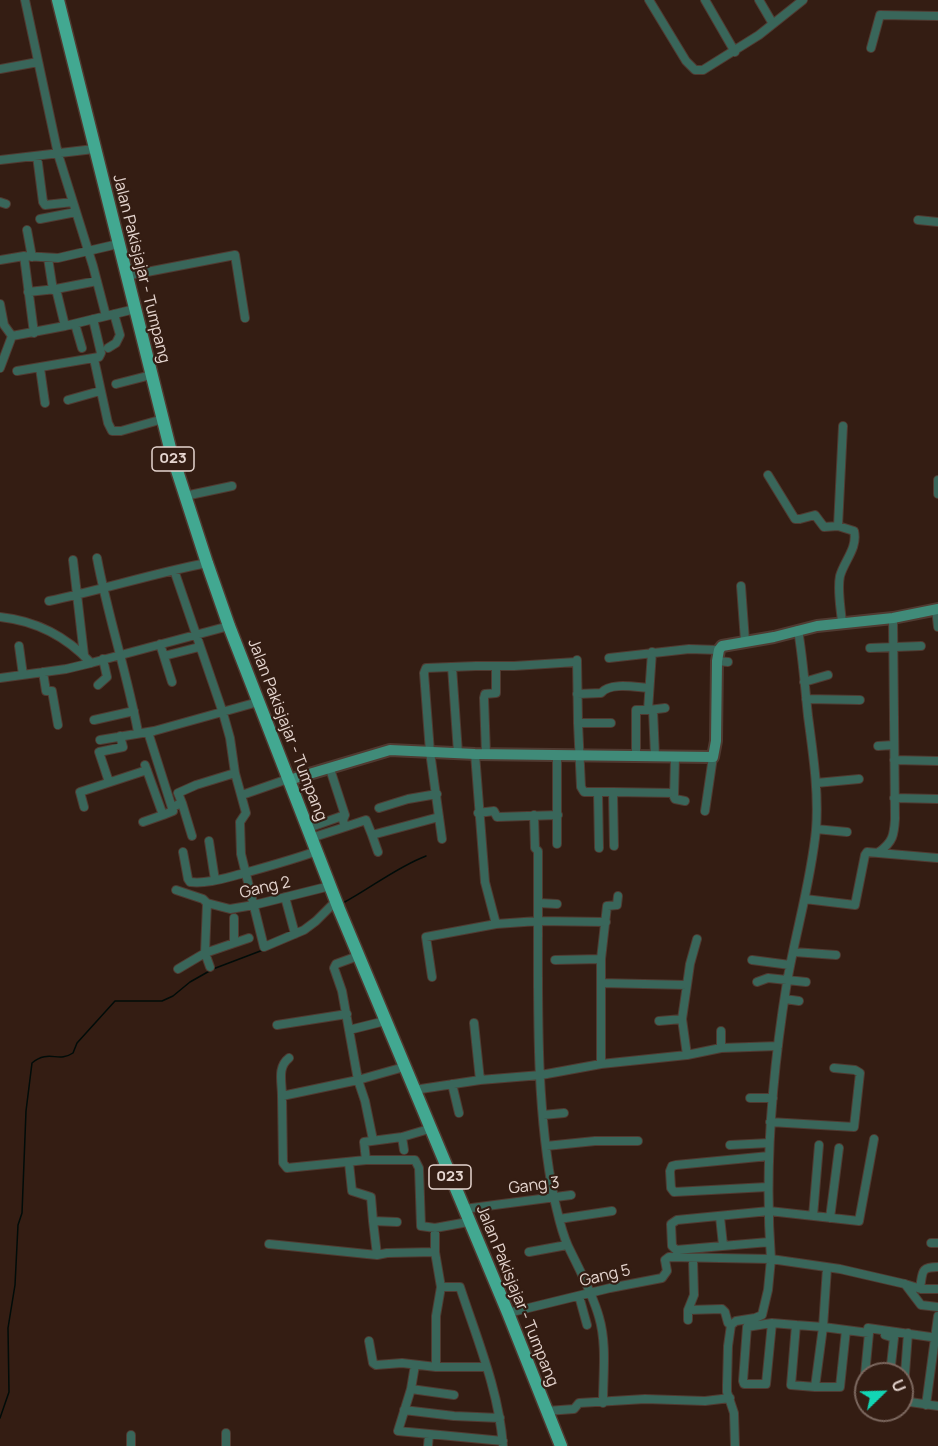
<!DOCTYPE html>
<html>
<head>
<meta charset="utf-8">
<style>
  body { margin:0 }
  #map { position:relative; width:938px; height:1446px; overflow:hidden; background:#341d13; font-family:Manrope,sans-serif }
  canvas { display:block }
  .north { position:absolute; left:854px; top:1362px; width:60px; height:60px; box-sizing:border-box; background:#341d13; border:2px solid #7b675e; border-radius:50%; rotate:67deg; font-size:16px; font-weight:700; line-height:24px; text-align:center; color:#e5d5cf }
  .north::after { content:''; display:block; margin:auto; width:21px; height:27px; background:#12d5b4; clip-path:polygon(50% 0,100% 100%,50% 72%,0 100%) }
</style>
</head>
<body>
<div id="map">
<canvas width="938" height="1446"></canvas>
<div class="north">U</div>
</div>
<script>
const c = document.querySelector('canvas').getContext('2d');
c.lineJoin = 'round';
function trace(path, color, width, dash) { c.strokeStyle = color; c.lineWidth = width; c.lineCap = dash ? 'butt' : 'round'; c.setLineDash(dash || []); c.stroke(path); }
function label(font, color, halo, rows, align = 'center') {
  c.font = font + ' Manrope,sans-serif'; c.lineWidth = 4.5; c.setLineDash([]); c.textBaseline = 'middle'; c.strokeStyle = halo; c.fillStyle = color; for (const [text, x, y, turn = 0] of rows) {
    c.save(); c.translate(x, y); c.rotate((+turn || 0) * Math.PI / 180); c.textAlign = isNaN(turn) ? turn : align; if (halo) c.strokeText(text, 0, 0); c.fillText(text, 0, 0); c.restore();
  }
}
const stream = new Path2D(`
  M343,903C371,888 397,867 426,856
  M0,1418L9,1392L8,1328L15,1285L18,1225L22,1213L26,1111L32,1063C49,1049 58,1063 73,1053L77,1043L115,1001H162L173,996L190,982L213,969L263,950`);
const street = new Path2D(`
  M25,0L58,154L93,266L106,316
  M649,0L686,61L695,70H703L759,35L803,0
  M705,0L735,52
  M759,0L773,24
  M871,48L880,15L938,16
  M0,69L38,62
  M37,156L43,202L45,205L73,202
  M0,160L94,149
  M0,202L6,204
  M40,219L76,212
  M918,220L938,222
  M27,230L32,257
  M24,256L34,333
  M48,258L53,290
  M0,260L24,256L58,258L118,244
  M126,276L235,255L245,318
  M56,289L65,326
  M28,292L56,289L97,281
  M0,304L4,325L12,336
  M75,324L82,348
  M12,336L65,326L135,309
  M108,348L116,343L120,335L114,314
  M94,359L108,423L112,431H121L163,419
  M0,368L12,336
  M40,368L45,403
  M17,371L99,357L101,353L93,319
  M116,384L151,375
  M68,400L100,391
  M768,475L795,519H800L815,515L824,527L838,526
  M938,480V494
  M185,496L232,486
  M97,558C108,617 127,673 138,732
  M73,560L84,655
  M174,570L223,713L230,738L235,773L246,813L240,822L241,854L264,947L304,930L316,921L336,901
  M741,586L745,641
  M49,601C102,590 154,573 207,563
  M936,609L938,627
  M0,617C37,621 66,636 91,663L229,626
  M842,623C841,609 837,590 840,576C844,561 858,548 854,531L838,526L843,426
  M798,630C803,659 805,688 808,716C813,754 819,792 816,830C811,881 796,931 787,982C772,1074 764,1166 771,1259L840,1269L905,1284L921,1289H938
  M160,644L172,682
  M19,646L23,675
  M870,648L921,646
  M164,656L199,647
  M609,658L689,649L719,650
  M577,660L578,723L581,787L584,792H613L614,846
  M717,661L728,662
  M452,667L458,753
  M43,672L46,691H52L58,725
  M0,678L66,669L91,663
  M804,682L828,675
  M98,685L107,677L103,659
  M577,694L601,693C610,682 635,687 649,688
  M806,699L860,700
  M649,710L665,708
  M653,710L655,756
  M94,720L134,711
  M578,723H611
  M100,740L154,731L258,702
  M878,746L893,745
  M475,754L485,882L496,924L538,921C538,1013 536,1108 554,1198C558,1214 561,1231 568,1246C579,1269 592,1292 599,1317C607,1344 603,1374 603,1403
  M486,754L484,698L485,694L496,693V666
  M557,756V844
  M636,756V710H648L652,652
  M675,757L674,797L675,799L685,801
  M894,760L938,761
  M145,765L163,815L173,811L148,732
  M330,769L345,815L343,820L345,827L366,820L372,835
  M109,782L99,752L123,747L120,736
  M816,783L859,779
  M598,792L599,848
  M613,792L674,793
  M242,795L285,780H289
  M894,798L938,799
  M182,803L178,793L196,785L235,773
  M177,805L182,803L192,836
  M84,807L80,792L147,770
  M379,808L408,799L437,794
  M705,811L713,757
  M478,813L494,811L497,817L558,815
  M534,815L535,848L538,851V921L606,922
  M439,817L442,839
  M143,822L163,815
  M308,828L345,815
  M816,829L847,832
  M311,838L345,827
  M209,841L215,880
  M183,852L188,879L190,882C207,884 225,878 241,874C266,867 292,860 317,851
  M378,852L372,835L439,817L430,752L424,673L426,668L476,666H514L576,662
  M879,852C893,842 894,835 895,819L893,618
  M176,890L203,899L207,903L230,909L254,905L330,886
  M285,897L295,934
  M805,899L855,905L865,855L867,852L937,858
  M207,903L205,953L249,938
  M539,903L557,904
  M234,943V918
  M794,952L836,955
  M358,956L336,964L334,968L342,991L358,1080L365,1101L373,1140
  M601,959L607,906L617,905L618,896
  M555,960L601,959V1064
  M752,960L790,965
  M178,969L205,953L210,967
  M432,977L426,937L496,924
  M757,982L768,978L806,982
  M601,983L687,985L682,1019L687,1055
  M687,985L690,964L697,939
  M785,999L799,1001
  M659,1021L682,1019
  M474,1023L480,1080
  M277,1025L347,1014
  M349,1030L385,1021
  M721,1031V1048
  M404,1067L358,1080L282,1096L283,1163L287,1168L366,1160H415L419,1168L421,1226L435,1228L468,1222
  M452,1084L459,1113
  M414,1090L480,1080L541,1075L601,1064L687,1055L721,1048L778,1046
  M282,1096C282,1082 277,1067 289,1058
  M750,1098H773
  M543,1115L564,1113
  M770,1122L854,1127L860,1073L855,1070L834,1068
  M402,1137L404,1150
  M730,1145L769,1143
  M546,1146L595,1141H638
  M366,1160L364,1142L402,1137L429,1129
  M349,1163L352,1191L371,1197L373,1221
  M767,1187L674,1192L671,1188L670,1171L672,1166L676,1165L769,1156
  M464,1209L571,1195
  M813,1216L819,1145
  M720,1217L723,1245
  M830,1218L839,1148
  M559,1219L612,1211
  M769,1242L676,1250L672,1246L671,1224L677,1220L769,1211L859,1221L874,1139
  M931,1243H938
  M269,1244L377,1255L387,1253L435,1252V1228
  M435,1252L441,1287H460C477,1339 499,1391 503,1446
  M529,1252L567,1245
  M377,1255L373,1221L397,1222
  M905,1284L921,1305L938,1307
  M920,1288C923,1272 920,1267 938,1267
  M579,1296L587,1325
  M688,1310L722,1309L725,1312L728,1323L731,1325
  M508,1313L610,1288L662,1278L667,1271L665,1260L669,1257L771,1259L768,1290L762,1315L755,1318L736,1321L731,1325L728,1346L727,1385V1392L734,1413L735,1446
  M688,1320V1310L694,1295L693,1259
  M772,1323L747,1327L743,1381L744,1384H766L772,1323L796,1325
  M868,1328L938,1338
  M846,1330L840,1387H815L823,1327L869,1333L863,1395L866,1396
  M908,1333L903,1401L938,1406
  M885,1335L894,1338L890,1374
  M369,1341L373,1363L376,1365L402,1363L436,1367H486
  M415,1365L411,1389L398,1431L503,1441
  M436,1367V1316L441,1287
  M815,1387L791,1385L796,1325L823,1327L827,1268
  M411,1389L454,1395
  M926,1405L938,1316
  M404,1410L454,1416L500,1418
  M547,1411L574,1409L579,1403L645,1399L705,1401L730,1398
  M226,1433V1446
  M131,1446V1435
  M428,1446L429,1434`);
const secondary = new Path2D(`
  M289,780L390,750L475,754L713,757L716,741L717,661L719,650L722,646L774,637L817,626L893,618L938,609`);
const primary = new Path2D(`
  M58,0L171,452L207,563L229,626L339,909L508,1313L561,1446`);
const shields = [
  [173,459,42],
  [450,1177,42]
];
const shieldNames = [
  ["023",173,459],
  ["023",450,1177]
];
const streetNames = [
  ["Jalan Pakisjajar - Tumpang",141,269,76],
  ["Jalan Pakisjajar - Tumpang",287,730,69],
  ["Gang 2",265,888,-13],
  ["Gang 3",534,1186,-7],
  ["Gang 5",605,1276,-13],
  ["Jalan Pakisjajar - Tumpang",517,1296,68]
];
trace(stream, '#010c09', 1.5);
trace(street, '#503a31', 10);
trace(secondary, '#503a31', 14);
trace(primary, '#503a31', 15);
trace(street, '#39665a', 8);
trace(secondary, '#408b79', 10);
trace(primary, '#42a891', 12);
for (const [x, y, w] of shields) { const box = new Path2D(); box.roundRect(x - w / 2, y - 12, w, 24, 4.5); c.fillStyle = '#341d13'; c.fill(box); trace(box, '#e5d5cf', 1.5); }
label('bold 15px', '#e5d5cf', null, shieldNames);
label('16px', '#e5d5cf', '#341d13', streetNames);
</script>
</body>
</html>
